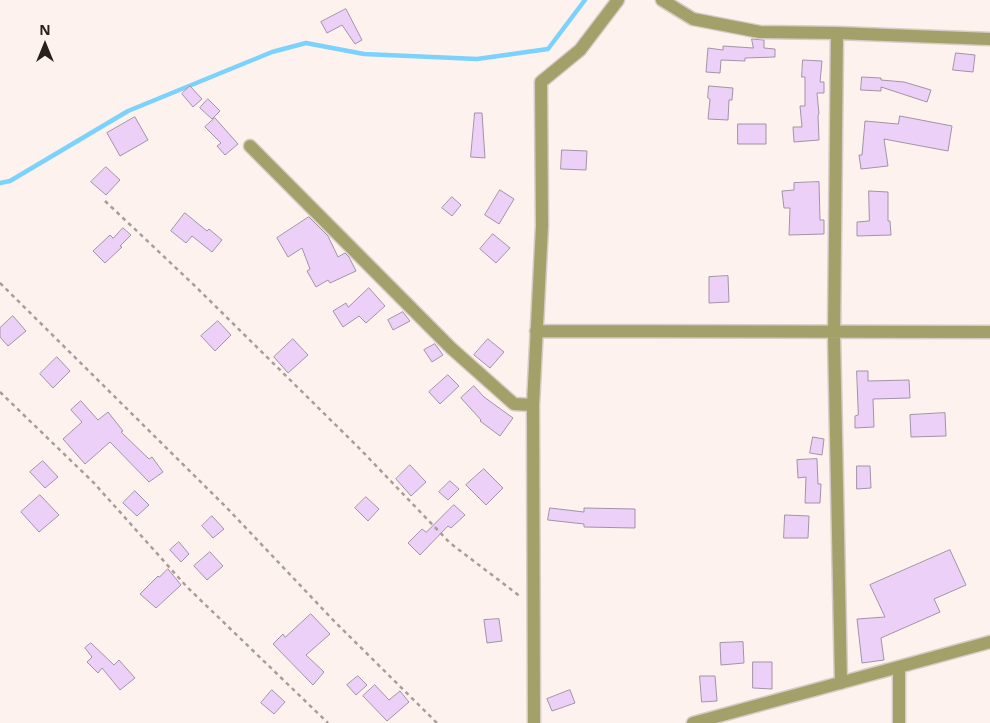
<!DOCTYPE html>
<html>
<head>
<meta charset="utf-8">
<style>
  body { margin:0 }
  #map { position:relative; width:990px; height:723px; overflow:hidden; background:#fdf2ed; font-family:"Noto Sans",sans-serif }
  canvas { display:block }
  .north { position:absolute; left:20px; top:20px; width:50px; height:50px; -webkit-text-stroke:4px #fdf2ed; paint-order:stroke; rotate:0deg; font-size:14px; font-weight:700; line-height:20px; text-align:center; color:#2a211c }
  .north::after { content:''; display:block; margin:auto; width:18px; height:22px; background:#2a211c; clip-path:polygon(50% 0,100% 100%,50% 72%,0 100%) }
</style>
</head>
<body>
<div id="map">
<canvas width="990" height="723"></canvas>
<div class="north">N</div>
</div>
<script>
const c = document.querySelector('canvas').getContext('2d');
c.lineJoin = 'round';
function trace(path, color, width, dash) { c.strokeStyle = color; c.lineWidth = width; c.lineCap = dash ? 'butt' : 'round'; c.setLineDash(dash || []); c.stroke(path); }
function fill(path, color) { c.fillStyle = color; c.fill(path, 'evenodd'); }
const stream = new Path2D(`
  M0,183L10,181L128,111L272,52L306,43L364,54L477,59L548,49L585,0`);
const building = new Path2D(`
  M346,9L362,40L355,44L342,25L327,33L321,22Z
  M752,39L764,40V48L775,49V57L745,58V61L721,60L720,73L706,72L708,48L723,50V46L753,48Z
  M956,53L975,55L973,72L953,70Z
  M803,60L822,61L820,82H824V93H817L819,114L818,115L819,140L794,142L793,127H802L800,106H805V77H802Z
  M862,77L881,78V80L904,82L931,90L927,102L881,87V91L861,90Z
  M190,86L202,99L193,107L182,94Z
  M709,86L733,88L732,100H729L728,120L708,119L710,99L708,98Z
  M208,99L220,111L212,119L200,108Z
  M475,113H482L485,158L471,157Z
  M900,116L952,126L948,151L884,139L888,166L861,169L859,155H862L865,121L898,124Z
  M135,117L148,140L120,156L107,133Z
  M215,118L238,144L225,155L217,146L221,143L205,127Z
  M738,124H766V144H738Z
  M562,150L587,151L586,170L561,169Z
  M106,167L120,180L106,195L91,182Z
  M819,182L820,220H824V234L789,235L790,208H784L782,191L794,190V183Z
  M500,190L514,199L499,224L485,215Z
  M869,191L888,192V221H890L891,235L857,236V222L869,221Z
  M452,197L461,205L452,216L442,208Z
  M185,213L207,231L209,229L222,240L212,252L192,236L186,243L171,231Z
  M309,217L328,236L338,257L345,253L349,257L356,271L330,283L328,280L316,287L307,271L310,269L302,248L288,257L277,238Z
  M123,228L131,235L120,246L122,247L105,263L93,251L110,235L113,238Z
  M493,234L510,248L496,263L480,249Z
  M728,276L729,302L709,303V277Z
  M369,288L385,306L366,323L359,316L343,327L333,311L346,303L348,307Z
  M403,312L410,321L393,330L388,320Z
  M13,316L26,331L8,346L0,337V328Z
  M218,321L231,335L215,351L201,336Z
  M293,339L308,355L288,373L274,357Z
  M488,339L504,352L490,368L474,355Z
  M435,344L443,355L432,362L424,350Z
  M57,357L70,371L53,388L40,374Z
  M857,371H868V381L909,380L910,398L873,399L874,427L855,428V416L858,415Z
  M448,375L459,386L440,404L429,392Z
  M474,386L484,397L513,418L500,436L480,421L481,420L461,398Z
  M81,401L98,420L108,412L123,431L121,432L149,459L152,457L163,472L149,482L110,442L85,464L63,439L82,422L71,410Z
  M945,413L946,436L911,437L910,415Z
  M813,437L824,439L822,455L810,453Z
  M817,459L818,484H821L820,503H805L806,477L798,478L797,460Z
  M43,461L58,477L45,488L30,472Z
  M410,465L426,482L411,496L396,479Z
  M857,466H870L871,488L857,489Z
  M484,469L503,488L486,505L466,485Z
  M450,481L459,489L448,500L439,492Z
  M135,491L149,505L137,516L123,503Z
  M40,495L59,515L39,532L21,512Z
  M366,497L379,509L368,521L355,508Z
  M454,505L465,515L451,528L448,526L420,555L408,543L422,529L426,532Z
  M550,508L584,512V508L635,509V528L584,527V524L548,520Z
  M785,515L809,516L808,538H784Z
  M212,516L224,529L213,538L202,526Z
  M179,542L189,554L181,562L170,550Z
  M950,550L966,585L934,599L940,612L881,638L884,660L862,663L857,619L885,617L870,585Z
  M210,552L223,566L207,580L194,566Z
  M168,569L181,585L156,608L140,594L158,576L159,577Z
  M311,614L330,634L306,655L324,672L313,685L273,644L283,634L285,637Z
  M499,619L502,641L487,643L484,620Z
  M743,642L744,663L721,665L720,643Z
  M91,643L114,665L119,660L135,678L120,690L102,668L98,673L87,662L92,657L85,648Z
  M753,662H772V689L753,688Z
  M358,676L367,685L356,695L347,685Z
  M700,676H715L717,701L702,702Z
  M375,685L389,700L400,691L409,702L387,721L363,696Z
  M272,690L285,702L274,714L261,703Z
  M570,690L575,703L552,711L547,699Z`);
const path = new Path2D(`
  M105,201L195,286L360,449L450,543L521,597
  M0,283L227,508L334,621L437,723
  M0,392L94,483L187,587L328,723`);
const minor = new Path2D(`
  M662,0L693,19L760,32L837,33L990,39
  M837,33L834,336L841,683
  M250,146L451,348L514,404L533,405
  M536,331L990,332
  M899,667V723
  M534,723L533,405L542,226L541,82L580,50L618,0
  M693,723L990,642`);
trace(stream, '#7bd2fd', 4.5);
fill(building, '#ecd0f8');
trace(building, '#a193a7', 1);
trace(minor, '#d7ccc7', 15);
trace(path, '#a89e99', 2.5, [4, 4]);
trace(minor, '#a4a06a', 12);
</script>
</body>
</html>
